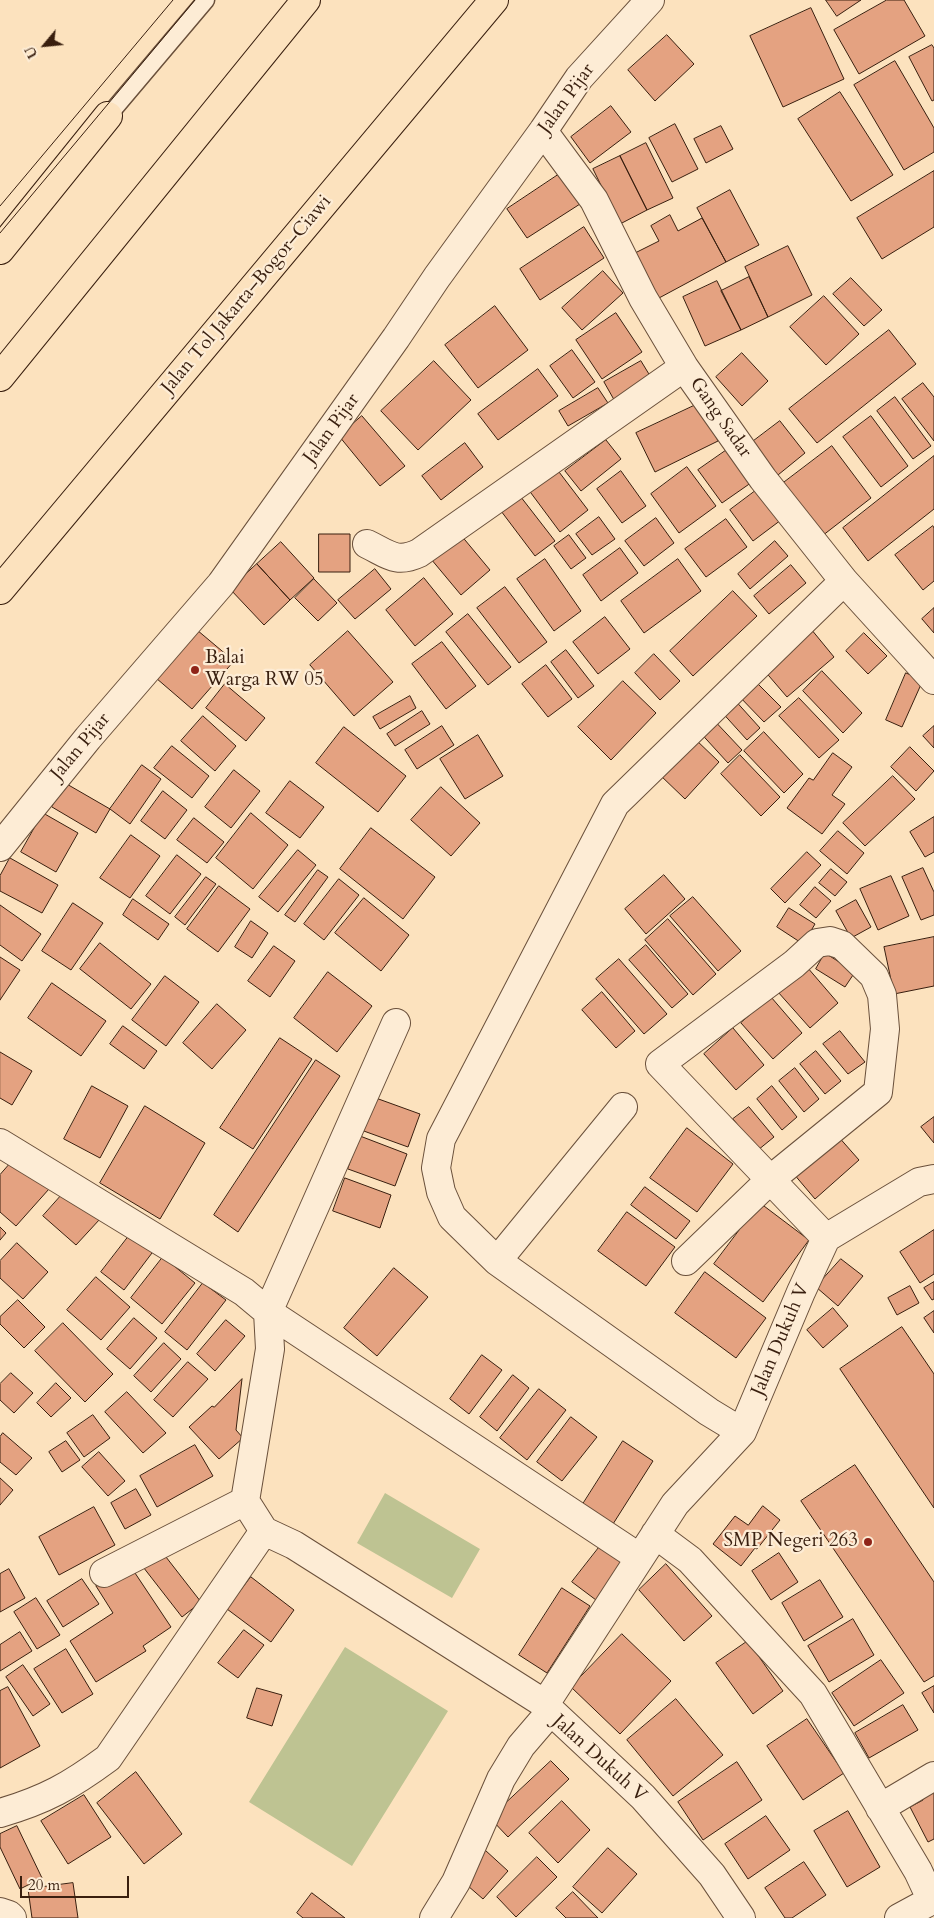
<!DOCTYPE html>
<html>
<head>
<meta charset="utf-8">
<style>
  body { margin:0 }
  #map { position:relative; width:934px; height:1918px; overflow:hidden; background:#fce2be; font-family:Cardo,serif }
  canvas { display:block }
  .north { position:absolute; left:20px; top:20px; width:50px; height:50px; -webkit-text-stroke:4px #fdecd5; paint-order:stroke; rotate:242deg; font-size:14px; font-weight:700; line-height:20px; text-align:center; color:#391f0f }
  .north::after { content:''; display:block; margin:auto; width:18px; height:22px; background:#391f0f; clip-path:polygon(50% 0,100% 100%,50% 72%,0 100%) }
  .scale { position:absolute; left:20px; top:1876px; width:109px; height:22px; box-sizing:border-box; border:2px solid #391f0f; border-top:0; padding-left:6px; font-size:15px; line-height:18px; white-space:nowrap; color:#391f0f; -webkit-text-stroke:4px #fdecd5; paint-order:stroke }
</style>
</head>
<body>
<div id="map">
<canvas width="934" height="1918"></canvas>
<div class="north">U</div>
<div class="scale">20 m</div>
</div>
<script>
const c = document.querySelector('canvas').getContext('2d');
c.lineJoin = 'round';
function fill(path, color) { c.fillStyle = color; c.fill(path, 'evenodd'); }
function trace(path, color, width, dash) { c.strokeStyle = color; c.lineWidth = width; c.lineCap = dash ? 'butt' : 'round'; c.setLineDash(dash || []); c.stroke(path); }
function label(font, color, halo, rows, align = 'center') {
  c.font = font + ' Cardo,serif'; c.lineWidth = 4.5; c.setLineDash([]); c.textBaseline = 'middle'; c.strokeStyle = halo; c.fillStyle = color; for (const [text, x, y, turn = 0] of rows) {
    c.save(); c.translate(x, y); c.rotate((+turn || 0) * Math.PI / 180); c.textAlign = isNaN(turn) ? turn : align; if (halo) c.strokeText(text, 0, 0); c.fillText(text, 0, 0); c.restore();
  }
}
const green = new Path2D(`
  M385,1493L480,1549L452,1598L357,1543Z
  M345,1647L448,1711L352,1866L249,1802Z`);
const building = new Path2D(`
  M826,0H861L837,16Z
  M887,0H904L925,36L859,74L834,30Z
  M811,8L844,79L783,107L750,36Z
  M667,35L694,64L655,101L628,70Z
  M932,45L934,48V100L932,101L909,57Z
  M895,61L934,128V152L904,170L854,85Z
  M840,92L893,175L851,201L798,119Z
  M611,106L631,132L590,163L571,137Z
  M675,124L698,169L672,182L649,138Z
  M721,126L733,149L706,163L694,139Z
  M646,143L673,198L647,210L620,156Z
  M620,156L647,210L620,224L593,169Z
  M934,171V227L882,259L857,218Z
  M561,173L580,204L527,238L507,209Z
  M730,190L759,245L726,262L697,208Z
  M670,215L678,231L702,218L726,262L659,298L635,253L659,241L651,226Z
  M584,227L604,258L540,300L520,269Z
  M788,246L812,295L768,317L745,267Z
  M603,271L623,293L582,330L562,308Z
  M749,277L768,317L741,330L721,291Z
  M851,278L882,310L864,326L833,294Z
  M717,281L741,330L705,346L683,297Z
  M824,296L859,334L826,365L790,327Z
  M495,306L528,350L478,388L445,345Z
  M616,313L642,352L602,379L576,340Z
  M889,330L916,364L817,443L789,409Z
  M572,350L595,382L573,398L550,366Z
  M742,353L768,381L742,406L716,377Z
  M434,361L471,400L418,450L381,411Z
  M641,361L655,384L617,405L604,382Z
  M538,369L558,396L498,440L478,414Z
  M923,383L934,397V441L902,399Z
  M598,388L608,403L568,426L559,411Z
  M895,397L931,446L913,459L877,411Z
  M700,403L718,441L655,472L636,433Z
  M362,416L405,466L380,486L339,436Z
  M871,416L908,466L881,487L843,437Z
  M780,421L805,453L773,479L747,446Z
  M606,440L621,459L581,491L565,471Z
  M465,443L483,467L441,500L422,476Z
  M832,446L871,498L822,536L782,484Z
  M731,447L755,480L722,503L698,470Z
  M934,456V509L868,561L843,528Z
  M687,467L716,506L679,533L651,494Z
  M556,468L588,510L560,532L528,489Z
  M621,471L646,506L622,523L597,489Z
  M758,489L781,520L753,541L730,510Z
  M517,492L555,541L535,556L498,507Z
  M599,517L615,539L592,555L576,534Z
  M656,518L674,543L644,566L625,541Z
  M726,519L747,547L706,577L685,549Z
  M933,526L934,528V581L923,590L895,555Z
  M319,534H350V572H319Z
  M460,534L490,570L461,595L431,559Z
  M569,535L586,558L571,569L554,546Z
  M775,541L788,556L750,589L738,574Z
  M281,542L314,578L290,600L257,564Z
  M620,548L638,573L601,601L583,575Z
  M545,559L581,611L554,631L517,579Z
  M678,559L701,591L644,633L621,601Z
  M257,564L290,600L264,625L230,589Z
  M791,565L806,583L769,614L754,596Z
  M375,569L391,589L355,619L338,600Z
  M424,578L453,614L415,646L386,610Z
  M314,579L337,603L318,621L295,598Z
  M505,587L547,642L519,663L477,608Z
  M733,591L757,616L693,676L670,651Z
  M934,608V633L922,619Z
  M468,614L511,667L488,685L446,632Z
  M605,617L630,649L598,674L573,642Z
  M811,629L834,657L787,697L763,669Z
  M197,630L234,661L192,709L156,678Z
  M348,631L393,682L354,716L310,665Z
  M864,633L887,656L868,674L846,651Z
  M442,642L476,686L446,709L412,664Z
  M566,650L594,686L578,698L551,662Z
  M654,654L680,681L660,700L635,673Z
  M546,665L572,699L548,717L522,684Z
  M822,671L862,713L843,733L803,691Z
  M906,673L923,680L902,727L886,720Z
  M752,678L781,707L764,722L736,693Z
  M623,681L656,713L611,760L578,727Z
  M225,684L265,718L246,741L206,708Z
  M410,696L416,708L380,729L373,717Z
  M732,697L760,728L747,740L719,709Z
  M799,698L839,740L819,758L779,716Z
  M422,711L430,724L395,746L387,734Z
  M203,716L236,746L215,771L181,741Z
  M710,716L742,750L728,763L696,728Z
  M442,726L454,745L417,769L405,750Z
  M934,726V748L923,736Z
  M344,727L406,776L378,812L316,763Z
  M764,732L803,774L784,793L744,751Z
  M478,735L503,776L465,799L440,759Z
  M693,737L719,762L685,799L659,774Z
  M172,746L209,776L192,798L154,768Z
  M910,747L934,771L916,791L891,767Z
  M833,753L852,767L832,795L845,804L822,834L787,808L809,778L813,780Z
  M740,755L780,797L761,816L721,774Z
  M142,765L161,779L130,824L110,809Z
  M234,770L260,791L231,828L205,807Z
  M893,776L915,799L865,846L843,823Z
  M290,781L324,807L300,838L266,813Z
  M65,783L110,809L96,833L52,807Z
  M441,787L480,823L451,856L411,820Z
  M163,791L187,810L165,839L141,821Z
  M43,813L78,833L56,872L21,852Z
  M251,813L288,845L253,889L216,858Z
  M934,817V852L925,857L910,832Z
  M194,818L224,842L207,863L177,840Z
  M371,828L435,877L403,919L340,869Z
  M838,831L864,853L847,874L820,851Z
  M131,835L160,856L130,898L100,878Z
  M298,850L316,865L278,912L259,897Z
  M807,852L821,865L785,903L771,889Z
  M177,855L201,874L170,914L146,896Z
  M10,858L58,885L42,913L0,891V876Z
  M923,868L934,892V915L921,920L902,877Z
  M831,869L847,882L835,896L819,883Z
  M318,870L328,877L295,922L285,915Z
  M664,875L685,899L646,934L625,909Z
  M891,876L909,916L878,930L860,889Z
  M206,877L216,884L185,925L175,917Z
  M339,879L359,895L324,940L304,924Z
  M219,886L250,909L218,952L187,929Z
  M815,887L831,901L816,918L800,905Z
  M693,897L741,951L718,971L670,916Z
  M364,898L409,935L381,971L335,933Z
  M133,899L169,924L158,940L123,915Z
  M856,900L871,927L851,938L836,911Z
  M73,903L103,923L71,970L42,951Z
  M0,905L41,934L22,961L0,945Z
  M789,908L815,924L803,944L777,927Z
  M668,919L716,974L693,995L645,940Z
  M251,921L268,933L252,958L235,947Z
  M934,937V986L894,994L884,947Z
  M100,943L151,984L131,1009L80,969Z
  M646,945L688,994L672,1008L629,960Z
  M274,946L295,961L270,997L248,981Z
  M825,953L855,972L845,987L816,969Z
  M0,957L20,970L0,1000Z
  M619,959L667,1014L644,1034L596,979Z
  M807,967L838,1003L810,1028L778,992Z
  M328,972L372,1006L337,1052L294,1018Z
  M165,976L199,1002L166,1046L132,1020Z
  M52,983L106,1021L81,1056L28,1018Z
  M602,992L635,1031L616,1048L582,1010Z
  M771,997L802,1033L773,1059L741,1023Z
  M217,1004L246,1030L212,1069L183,1043Z
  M123,1026L157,1051L144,1069L110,1044Z
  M733,1028L764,1065L736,1090L704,1054Z
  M840,1031L865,1062L848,1074L823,1044Z
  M280,1038L312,1059L253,1149L220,1128Z
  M816,1051L841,1081L825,1094L800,1064Z
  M0,1052L32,1071L12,1105L0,1098Z
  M316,1060L340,1076L238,1232L214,1215Z
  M795,1068L819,1099L804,1112L779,1081Z
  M92,1086L128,1106L100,1158L64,1139Z
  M772,1086L797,1117L782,1130L757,1099Z
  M373,1097L420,1114L408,1147L361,1130Z
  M145,1106L205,1143L160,1219L100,1183Z
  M749,1107L774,1137L758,1150L733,1119Z
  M934,1117V1143L921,1127Z
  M687,1128L733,1164L697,1212L650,1178Z
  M837,1135L859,1160L815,1199L793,1173Z
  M360,1136L407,1154L395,1186L348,1169Z
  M15,1158L49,1189L16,1226L0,1212V1175Z
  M345,1178L391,1195L380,1228L333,1211Z
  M645,1187L690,1221L676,1239L631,1205Z
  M67,1189L100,1219L76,1245L43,1216Z
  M760,1203L809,1240L763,1302L714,1264Z
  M627,1212L675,1247L646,1286L598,1251Z
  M0,1227L6,1233L0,1240Z
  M934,1230V1274L920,1283L900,1252Z
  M132,1232L155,1249L124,1290L101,1272Z
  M17,1243L48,1272L23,1299L0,1278V1261Z
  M163,1257L195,1283L162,1324L131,1298Z
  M841,1259L863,1276L838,1306L816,1287Z
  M394,1268L428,1297L377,1356L344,1328Z
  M705,1272L766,1318L736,1358L675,1313Z
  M96,1277L130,1307L101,1340L67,1310Z
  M934,1282V1299L932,1300L924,1288Z
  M203,1283L226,1300L187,1350L165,1332Z
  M910,1286L919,1303L897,1315L888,1298Z
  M18,1300L45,1327L24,1348L0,1324V1317Z
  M833,1308L848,1326L823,1348L807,1330Z
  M934,1311V1333L924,1318Z
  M134,1318L157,1338L130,1369L107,1349Z
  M226,1320L245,1336L215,1371L197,1354Z
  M63,1323L113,1374L85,1402L35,1351Z
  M902,1327L934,1374V1508L840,1369Z
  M164,1343L181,1359L151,1392L134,1376Z
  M482,1355L502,1370L469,1414L450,1399Z
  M188,1362L208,1379L173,1417L154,1400Z
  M11,1373L33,1393L14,1413L0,1400V1384Z
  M513,1375L529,1388L497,1431L480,1417Z
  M242,1379L236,1430L243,1438L219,1459L189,1427L212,1406L214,1407Z
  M56,1383L71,1398L51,1417L37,1403Z
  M539,1389L566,1410L527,1460L500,1438Z
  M127,1392L166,1433L143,1453L105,1412Z
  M93,1415L110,1438L84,1457L67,1433Z
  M571,1417L597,1437L562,1481L537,1462Z
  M3,1433L32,1458L16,1475L0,1462V1437Z
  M66,1441L80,1460L62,1472L49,1452Z
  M623,1441L653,1461L613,1524L583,1504Z
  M195,1445L213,1476L157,1507L140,1476Z
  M99,1452L125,1481L108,1496L82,1467Z
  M855,1465L934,1582V1676L924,1682L801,1501Z
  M0,1478L13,1490L0,1505Z
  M136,1489L151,1515L125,1529L111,1503Z
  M763,1506L780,1520L757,1549L755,1548L741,1566L713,1544L735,1516L748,1525Z
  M94,1507L115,1545L59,1575L39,1537Z
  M601,1545L624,1564L596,1600L572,1582Z
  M159,1548L201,1602L182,1617L140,1563Z
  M779,1553L798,1582L771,1600L752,1571Z
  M129,1564L171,1627L143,1646L146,1651L96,1682L70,1641L113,1613L96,1586Z
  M666,1564L712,1616L684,1641L639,1590Z
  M9,1569L25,1598L0,1612V1574Z
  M251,1577L294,1610L271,1642L227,1609Z
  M82,1579L99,1604L63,1627L47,1601Z
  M820,1580L843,1617L804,1641L782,1603Z
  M562,1588L590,1606L547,1673L519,1655Z
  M36,1598L60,1635L37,1649L14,1612Z
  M853,1619L874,1655L829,1682L808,1646Z
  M244,1630L264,1645L238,1678L218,1663Z
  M20,1632L32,1651L0,1671V1645Z
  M622,1634L671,1681L620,1734L571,1687Z
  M748,1641L783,1691L753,1714L716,1663Z
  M66,1649L93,1694L62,1713L34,1669Z
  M881,1660L904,1693L854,1726L832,1693Z
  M23,1665L50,1704L33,1716L6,1677Z
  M934,1686V1713L922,1693Z
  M8,1687L40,1746L0,1768V1691Z
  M257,1688L282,1695L272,1726L247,1718Z
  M676,1699L723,1755L673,1796L627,1740Z
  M903,1705L918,1730L869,1758L855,1733Z
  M807,1719L844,1773L803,1800L767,1746Z
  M551,1761L569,1779L508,1837L490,1818Z
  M737,1762L762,1800L703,1840L678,1802Z
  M136,1772L182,1834L144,1864L97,1803Z
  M934,1786V1839L928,1842L910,1807L923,1800L922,1793Z
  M84,1795L111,1837L68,1864L41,1821Z
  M562,1801L590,1830L558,1863L529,1833Z
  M848,1811L880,1867L847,1887L814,1831Z
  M766,1816L790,1850L748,1879L725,1844Z
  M17,1826L42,1878L20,1889L0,1847V1834Z
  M608,1848L637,1874L602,1913L573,1887Z
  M485,1850L508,1871L483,1899L460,1879Z
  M537,1857L557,1877L516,1917L497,1897Z
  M804,1862L826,1895L792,1918H785L765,1888Z
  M73,1883L78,1918H32L28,1889Z
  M573,1892L598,1918H566L556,1908Z
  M312,1893L345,1918H303L297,1913Z`);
const service = new Path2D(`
  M108,116L206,0`);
const minor = new Path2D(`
  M543,131L594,200L643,298L684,367L763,479L844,581L934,680
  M367,544C388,554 396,564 419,553L684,367
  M0,847L88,738L221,584L396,338L437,277L543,131L579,78L650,0
  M396,1023L268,1312L640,1558
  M0,1143L244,1292L268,1312L270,1349L245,1501L264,1531L294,1545L545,1704L551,1711
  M497,1261L623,1107
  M686,1261L771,1179L878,1092L885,1029L882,995L874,976L842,945L830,941L817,943L794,964L660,1064L826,1238
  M742,1432L709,1412L497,1261L452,1217L441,1192L436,1168L441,1139L615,804L844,581
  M655,1534L690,1560L813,1694L918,1871L932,1901
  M104,1573L245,1501
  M545,1704L675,1504L742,1432L801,1292L826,1238L919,1182L934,1179
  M880,1808L934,1776
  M0,1813C45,1800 70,1786 108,1758L264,1531
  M0,1912L9,1915L12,1918
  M434,1918L456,1882L501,1779L521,1746L551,1711L643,1797L712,1875L741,1918
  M899,1918L934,1899`);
const motorway = new Path2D(`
  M0,250L108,116
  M0,377L306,0
  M0,590L494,0`);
const tram = new Path2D(`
  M0,206L173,0
  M0,233L195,0`);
const markers = [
  [195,670,5,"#8f2418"],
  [868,1542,5,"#8f2418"]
];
const streetNames = [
  ["Jalan Pijar",567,99,-54],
  ["Jalan Tol Jakarta–Bogor–Ciawi",247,295,-50],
  ["Gang Sadar",720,418,55],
  ["Jalan Pijar",332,429,-54],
  ["Jalan Pijar",81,747,-50],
  ["Jalan Dukuh V",781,1340,-67],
  ["Jalan Dukuh V",599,1759,42]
];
const poiNames = [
  ["Balai",205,659],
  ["Warga RW 05",205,681],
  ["SMP Negeri 263",858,1542,"right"]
];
fill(green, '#bec392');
fill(building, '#e4a281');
trace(building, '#391f0f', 1);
trace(service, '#6a503b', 19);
trace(minor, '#6a503b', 30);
trace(motorway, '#391f0f', 30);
trace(service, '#fdecd5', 16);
trace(minor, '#fdecd5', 28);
trace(motorway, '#fce2be', 28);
trace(tram, '#391f0f', 1);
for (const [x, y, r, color] of markers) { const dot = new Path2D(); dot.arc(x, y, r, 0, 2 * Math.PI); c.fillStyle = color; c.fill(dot); trace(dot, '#fdecd5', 2); }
label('19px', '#391f0f', '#fdecd5', streetNames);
label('19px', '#391f0f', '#fdecd5', poiNames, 'left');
</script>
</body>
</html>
